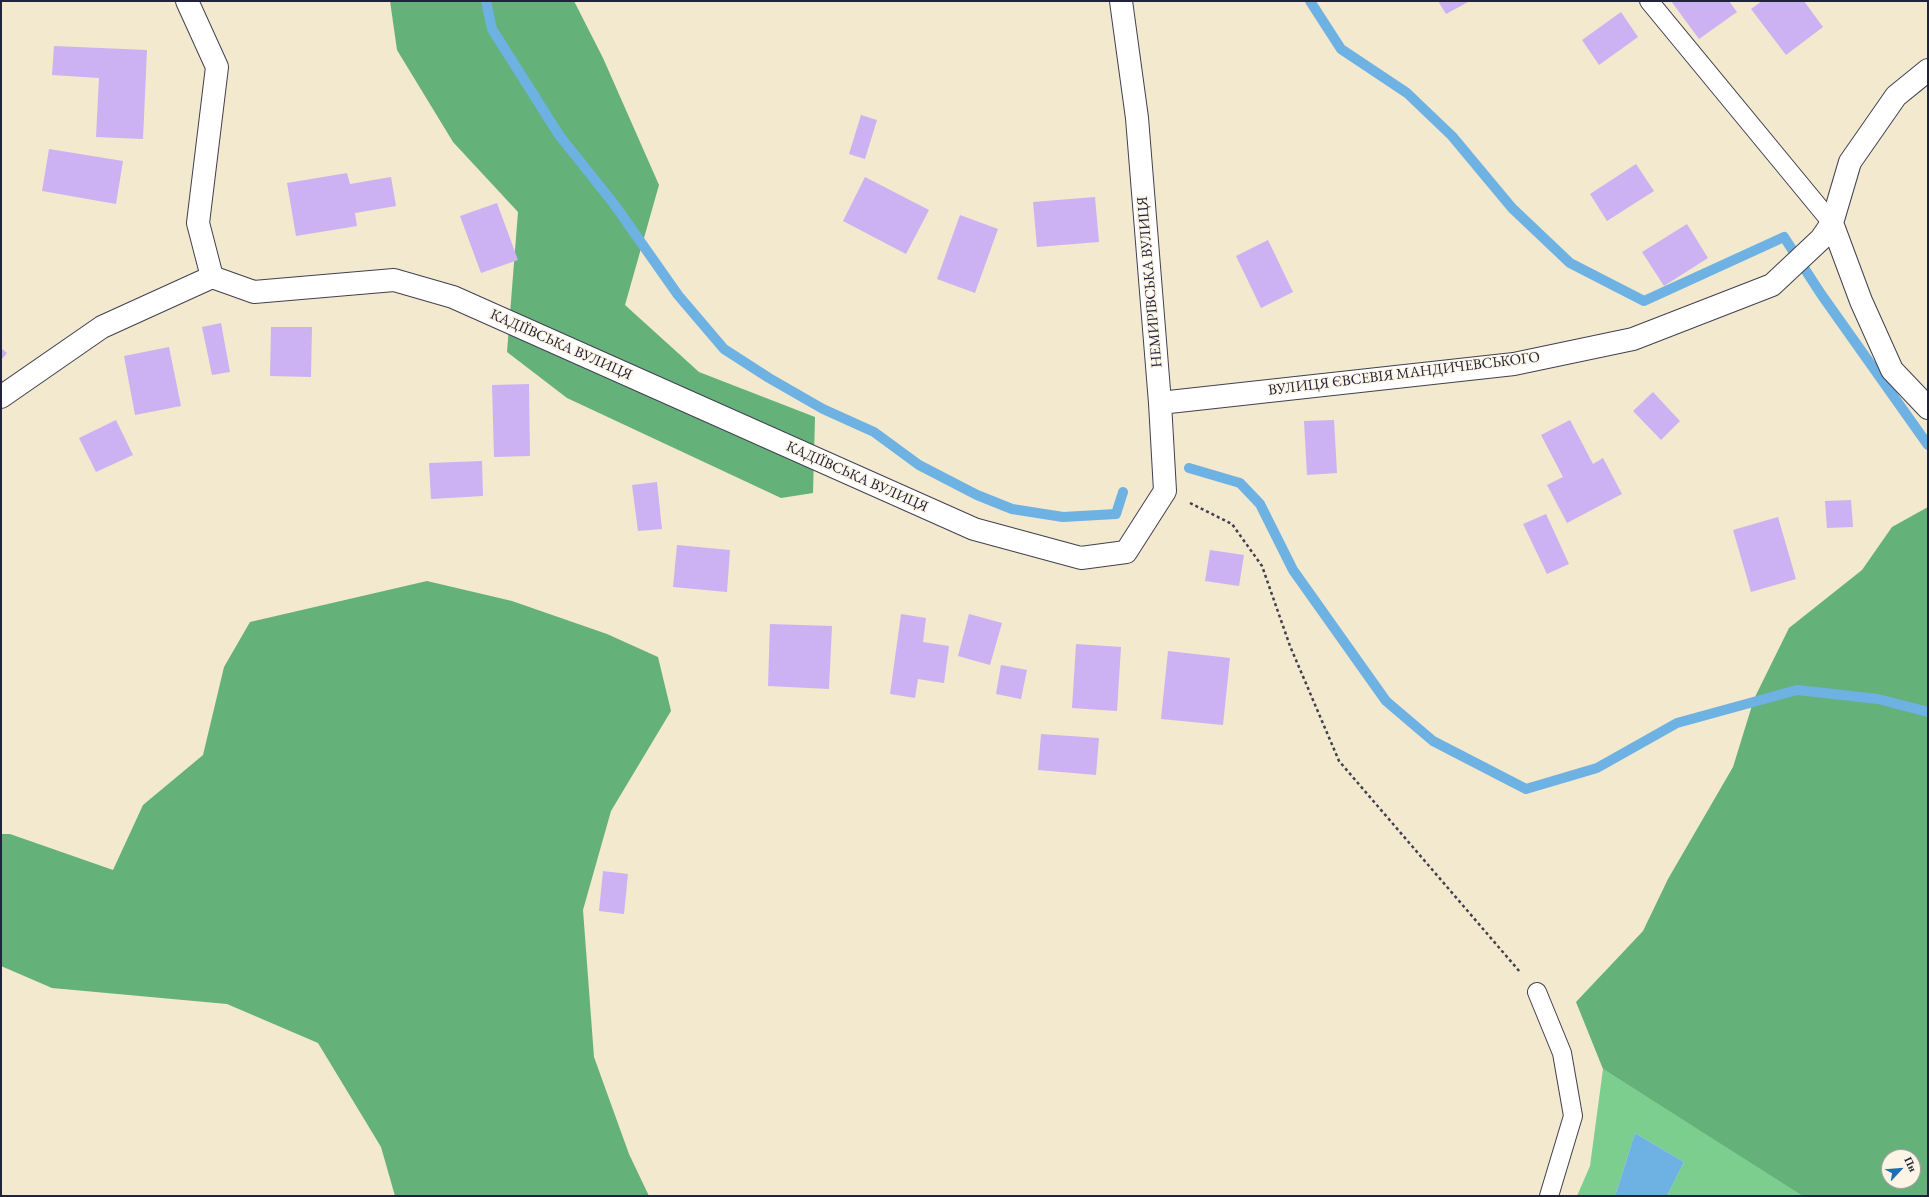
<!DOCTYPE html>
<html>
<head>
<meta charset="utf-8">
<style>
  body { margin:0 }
  #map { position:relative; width:1929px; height:1197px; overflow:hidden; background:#f2e9ce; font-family:"EB Garamond",serif }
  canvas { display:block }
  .frame { position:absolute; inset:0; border:2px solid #22223b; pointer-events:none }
  .north { position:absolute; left:1881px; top:1149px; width:40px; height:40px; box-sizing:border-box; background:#fcf5e5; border:1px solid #a5a1a1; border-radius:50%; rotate:64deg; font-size:11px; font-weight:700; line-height:16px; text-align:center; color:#22223b }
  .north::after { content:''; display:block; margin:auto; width:14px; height:18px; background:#1f6fb2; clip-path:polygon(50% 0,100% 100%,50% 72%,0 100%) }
</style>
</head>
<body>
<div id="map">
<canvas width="1929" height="1197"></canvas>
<div class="frame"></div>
<div class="north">Пн</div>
</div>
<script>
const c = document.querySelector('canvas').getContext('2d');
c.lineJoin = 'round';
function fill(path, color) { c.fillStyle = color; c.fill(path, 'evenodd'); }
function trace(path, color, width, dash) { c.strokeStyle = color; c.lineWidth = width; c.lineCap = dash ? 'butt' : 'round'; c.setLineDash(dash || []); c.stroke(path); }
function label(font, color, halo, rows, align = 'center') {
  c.font = font + ' "EB Garamond",serif'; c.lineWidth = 3; c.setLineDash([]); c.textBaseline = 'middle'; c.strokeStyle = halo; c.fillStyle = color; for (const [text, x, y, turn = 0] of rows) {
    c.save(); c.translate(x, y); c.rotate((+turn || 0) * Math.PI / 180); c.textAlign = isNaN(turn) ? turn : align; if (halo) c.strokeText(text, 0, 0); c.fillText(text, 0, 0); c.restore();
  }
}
const green = new Path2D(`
  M1603,1069L1803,1195V1196H1667L1684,1162L1635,1133L1615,1196H1577L1590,1166Z`);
const forest = new Path2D(`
  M390,1H574L603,58L659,185L625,305L699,372L815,417L813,493L781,498L567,398L507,352L518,212L453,142L397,50Z
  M1928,507V1196H1803L1603,1069L1576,1002L1643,931L1668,879L1733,767L1754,699L1789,628L1862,570L1892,527ZM1889,1157H1913V1181H1889Z
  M427,581L512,601L607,634L658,657L671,711L611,811L583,910L594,1057L629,1154L649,1196H395L381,1147L318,1043L227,1004L52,988L1,966V834H10L113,870L143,805L203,755L224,667L250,622Z`);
const water = new Path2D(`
  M1635,1133L1684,1162L1667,1196H1615Z`);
const stream = new Path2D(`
  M486,1L492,29L559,135L614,204L678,295L724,349L769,378L823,409L874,432L919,465L977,495L1012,509L1063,517L1116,514L1123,492
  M1310,1L1341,49L1407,93L1452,136L1512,208L1570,263L1644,301L1784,237L1821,294L1928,445
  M1189,468L1240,483L1260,504L1293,570L1386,701L1433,741L1526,789L1597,768L1677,723L1797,690L1878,699L1928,712`);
const building = new Path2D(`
  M1438,1H1470L1446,14Z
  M1671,1H1729L1737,12L1699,39Z
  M1762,1H1804L1823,27L1786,55L1751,9Z
  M1621,12L1638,37L1599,65L1582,40Z
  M54,46L147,50L143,139L96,137L99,78L52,75Z
  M861,115L877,120L865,159L849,154Z
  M49,149L123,161L116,204L42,191Z
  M1636,164L1654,191L1607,221L1590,194Z
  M347,173L350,184L391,177L396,206L355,213L357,226L296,236L287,183Z
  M865,177L929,210L906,254L843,221Z
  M1095,197L1099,242L1037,247L1033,202Z
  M497,203L518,260L481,273L460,216Z
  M960,215L998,229L975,293L937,279Z
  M1687,224L1708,258L1664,286L1642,252Z
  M1268,240L1293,292L1261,308L1236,256Z
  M221,323L230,372L212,375L202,327Z
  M271,327H312L311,377L270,376Z
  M169,347L181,406L135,415L124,356Z
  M1,348L7,353L1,360Z
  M529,384L530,456L494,457L492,385Z
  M1653,392L1680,421L1661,440L1633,411Z
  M116,420L133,455L96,472L79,438Z
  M1334,420L1337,473L1307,475L1304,421Z
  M1570,420L1593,464L1603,458L1622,494L1567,523L1547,485L1563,477L1541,435Z
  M482,461L483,496L431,499L429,463Z
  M657,482L662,529L638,531L632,485Z
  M1851,500L1853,527L1827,528L1825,501Z
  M1546,514L1569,564L1547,574L1523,524Z
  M1778,517L1796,579L1751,592L1733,530Z
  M677,545L730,550L727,592L673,587Z
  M1210,550L1244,555L1239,586L1205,581Z
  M901,614L926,618L923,642L949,646L944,683L918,679L915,698L890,694Z
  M969,614L1002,623L990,665L958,656Z
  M770,624L832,626L829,689L768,686Z
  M1076,644L1121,647L1117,711L1072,708Z
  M1168,651L1230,658L1223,725L1161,719Z
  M1001,665L1027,670L1021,699L996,694Z
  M1041,734L1099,738L1096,775L1038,770Z
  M603,871L628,874L624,914L599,911Z`);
const path = new Path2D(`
  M1190,503L1232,524L1262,566L1290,646L1339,761L1520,972`);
const lane = new Path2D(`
  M1649,1L1832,223
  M1537,992L1562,1053L1573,1116L1549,1196`);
const street = new Path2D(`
  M187,1L217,67L198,223L212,277
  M1832,223L1861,301L1892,370L1928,408
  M1,397L102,327L212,277L254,292L394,280L453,297L974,529L1081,558L1126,552L1165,491L1160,403L1137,118L1121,1
  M1160,403L1514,364L1633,339L1772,285L1821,239L1832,223L1850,162L1896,96L1928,70`);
const streetNames = [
  ["НЕМИРІВСЬКА ВУЛИЦЯ",1150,282,-95],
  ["КАДІЇВСЬКА ВУЛИЦЯ",561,345,24],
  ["ВУЛИЦЯ ЄВСЕВІЯ МАНДИЧЕВСЬКОГО",1404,374,-7],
  ["КАДІЇВСЬКА ВУЛИЦЯ",857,477,24]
];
fill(green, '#7cce8f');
fill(forest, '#65b17a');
fill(water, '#6eb1e3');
trace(stream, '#6eb1e3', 10);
fill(building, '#ccb2f2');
trace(lane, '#414051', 20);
trace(street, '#414051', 24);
trace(path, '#414051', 2.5, [3, 3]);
trace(lane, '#fff', 18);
trace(street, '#fff', 22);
label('15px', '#22223b', '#fcf5e5', streetNames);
</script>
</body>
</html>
